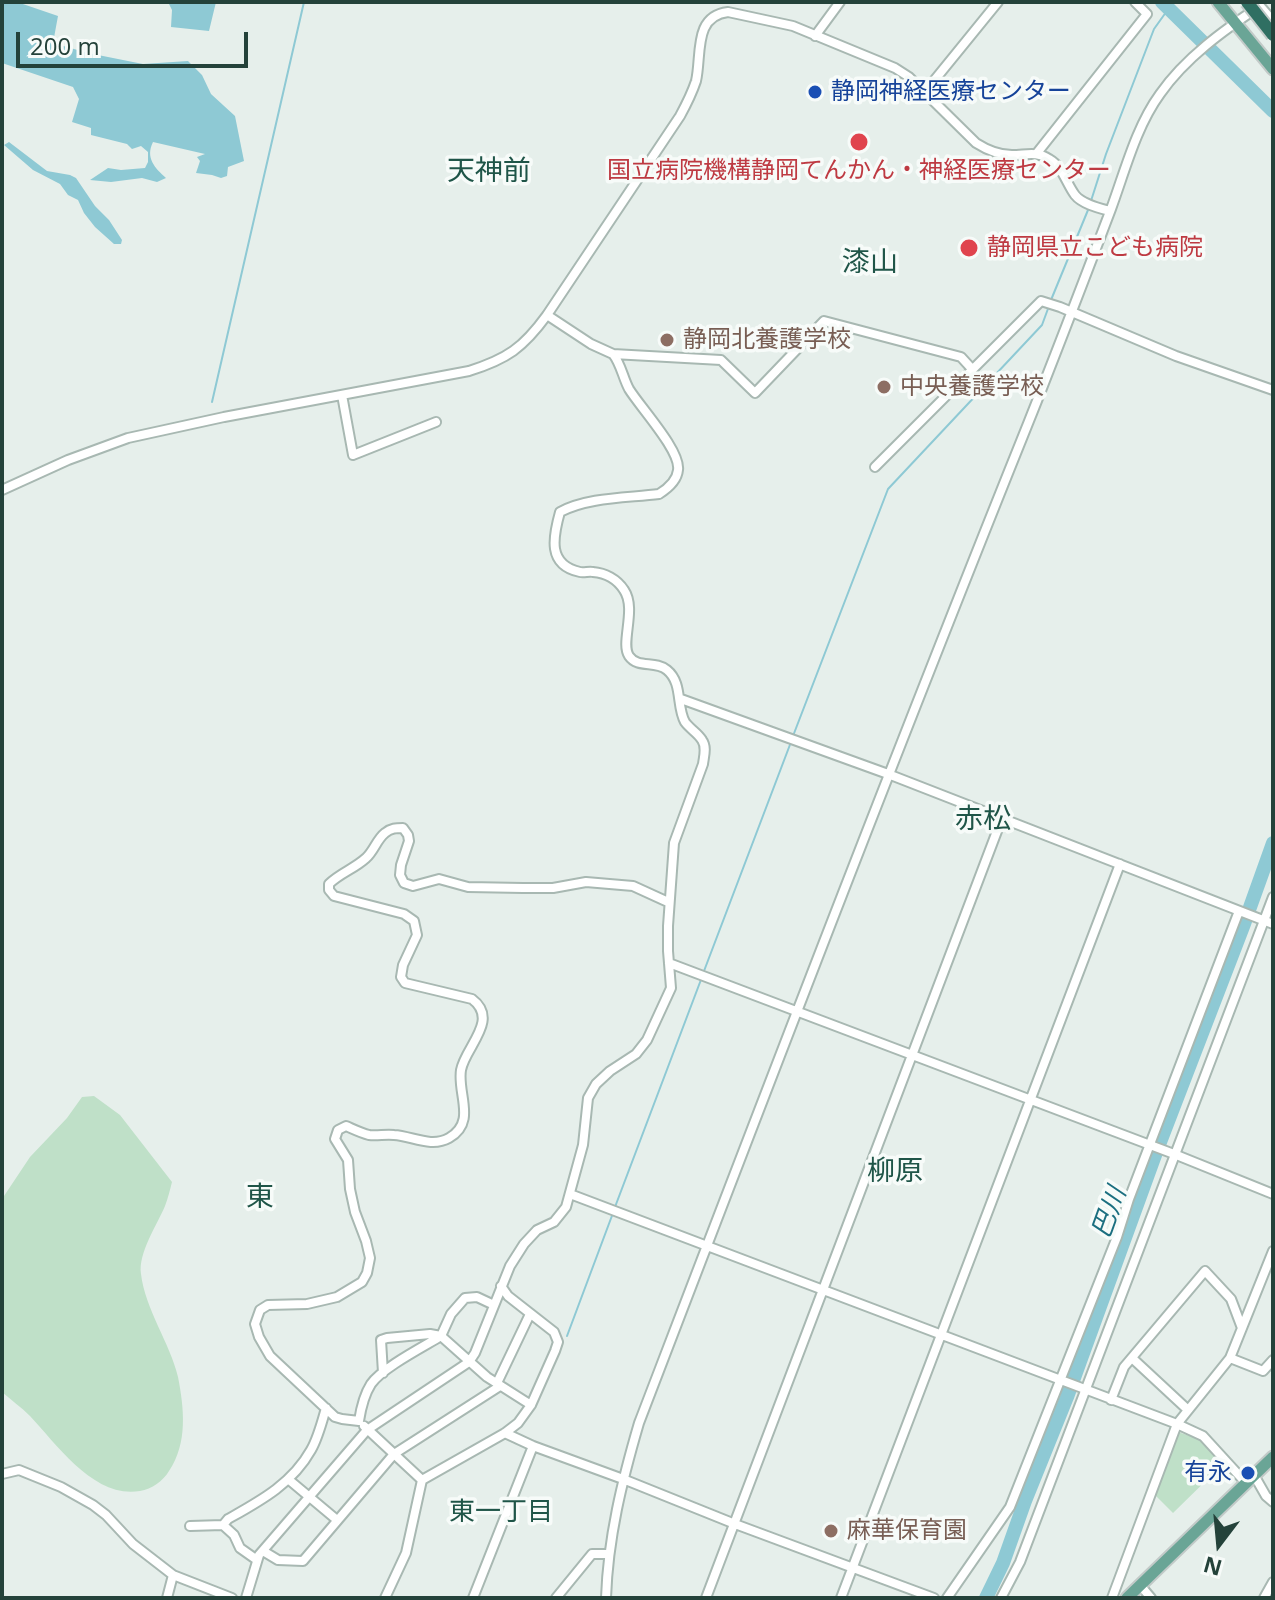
<!DOCTYPE html>
<html>
<head>
<meta charset="utf-8">
<style>
  body { margin:0 }
  #map { position:relative; width:1275px; height:1600px; overflow:hidden; background:#e6efeb; font-family:"Open Sans",sans-serif }
  canvas { display:block }
  .frame { position:absolute; inset:0; border:4px solid #24423a; pointer-events:none }
  .north { position:absolute; left:1179px; top:1504px; width:80px; height:80px; -webkit-text-stroke:6px #f7fbf9; paint-order:stroke; rotate:196deg; font-size:22px; font-weight:700; line-height:32px; text-align:center; color:#24423a }
  .north::after { content:''; display:block; margin:auto; width:28px; height:36px; background:#24423a; clip-path:polygon(50% 0,100% 100%,50% 72%,0 100%) }
  .scale { position:absolute; left:16px; top:32px; width:232px; height:36px; box-sizing:border-box; border:4px solid #24423a; border-top:0; padding-left:10px; font-size:24px; line-height:28px; white-space:nowrap; color:#24423a; -webkit-text-stroke:6px #f7fbf9; paint-order:stroke }
</style>
</head>
<body>
<div id="map">
<canvas width="1275" height="1600"></canvas>
<div class="frame"></div>
<div class="north">N</div>
<div class="scale">200 m</div>
</div>
<script>
const c = document.querySelector('canvas').getContext('2d');
c.lineJoin = 'round';
function fill(path, color) { c.fillStyle = color; c.fill(path, 'evenodd'); }
function trace(path, color, width, dash) { c.strokeStyle = color; c.lineWidth = width; c.lineCap = dash ? 'butt' : 'round'; c.setLineDash(dash || []); c.stroke(path); }
function label(font, color, halo, rows, align = 'center') {
  c.font = font + ' "Open Sans","Noto Sans JP",sans-serif'; c.lineWidth = 7; c.setLineDash([]); c.textBaseline = 'middle'; c.strokeStyle = halo; c.fillStyle = color; for (const [text, x, y, turn = 0] of rows) {
    c.save(); c.translate(x, y); c.rotate((+turn || 0) * Math.PI / 180); c.textAlign = isNaN(turn) ? turn : align; if (halo) c.strokeText(text, 0, 0); c.fillText(text, 0, 0); c.restore();
  }
}
const green = new Path2D(`
  M94,1096L120,1115L172,1182C170,1190 168,1198 165,1206C157,1225 138,1253 141,1274C145,1309 170,1343 178,1377C184,1408 188,1443 169,1471C163,1481 152,1489 140,1491C95,1499 58,1446 30,1416C21,1407 11,1400 2,1392V1199L30,1157L67,1118L82,1097Z
  M1178,1432L1199,1439L1223,1464L1173,1513L1154,1494Z`);
const water = new Path2D(`
  M2,2H17L58,16L53,43L88,53L143,64L188,61L202,75L211,94L235,116L244,161L228,167L227,176L221,178L212,175L196,173L200,161L197,157L205,154L153,142C145,158 155,168 166,178L157,182L142,178L111,182L90,180L108,168L121,170L145,168L148,162V152L141,146L132,149L127,144L91,135V128L72,122L79,99L73,87L2,63Z
  M168,2H216L209,31L171,27L172,10Z
  M9,142L47,171L70,175L76,178L95,206L109,220L122,240L121,244H114L95,227L84,213L78,200L68,195L60,184L33,170L4,145Z`);
const stream = new Path2D(`
  M1090,204L1106,154L1154,29L1169,8
  M1051,300L1088,210
  M212,402L304,2
  M793,736L888,489L1042,325L1049,306
  M704,971L791,742
  M615,1207L702,977
  M567,1336L613,1213`);
const river = new Path2D(`
  M1162,2L1273,111
  M986,1598L1003,1563L1025,1501L1067,1397L1155,1155L1244,924L1273,843`);
const minor = new Path2D(`
  M815,36L840,2
  M924,93L998,2
  M1037,153L1147,14L1135,2
  M547,315L591,344L613,354L721,360L755,393L824,321L961,357L972,369
  M342,395L353,455L436,422
  M875,467L1041,301L1060,307L1176,356L1273,390
  M2,490L68,460L128,438L224,417L469,371C507,359 523,348 547,315L680,116C686,105 692,93 696,81C702,55 693,16 728,12L793,26L895,68L909,77L976,143C987,150 998,155 1012,155C1026,155 1037,151 1049,159C1063,167 1066,183 1075,195C1082,204 1099,208 1110,211
  M681,699L888,774L1273,924
  M669,963L1174,1154L1273,1194
  M570,1194L1177,1424L1203,1436L1246,1483
  M1132,1358L1188,1410
  M1230,1358L1263,1371L1273,1360
  M383,1373L381,1340L387,1338L430,1334L441,1336L451,1314L465,1298L477,1297L494,1305
  M497,1383L530,1314
  M1111,1400L1124,1367L1205,1271L1231,1299L1242,1328
  M531,1405L487,1377L441,1336C423,1347 382,1368 371,1384C364,1395 361,1408 359,1421L342,1419L335,1417L270,1356L259,1337L255,1324L260,1310L268,1305L307,1304L337,1297L362,1282L367,1273L370,1258L366,1241L355,1212L350,1189L348,1160L335,1139L338,1130L346,1126C353,1129 361,1133 369,1135C377,1136 386,1134 394,1135C412,1136 431,1148 449,1138C477,1122 457,1094 461,1070C465,1047 500,1020 472,999L405,983L401,977L403,965L417,935L414,921L404,914L334,896L329,890V884C340,873 354,869 366,858C374,851 377,839 385,833C391,828 396,828 403,828L408,835L409,841L401,865L400,875L404,883L413,886L439,879L468,887L523,888H553L586,882L633,886L668,902
  M364,1426L422,1480
  M505,1433L533,1446L623,1479L735,1524L934,1598
  M2,1474L19,1470L61,1487L93,1505L106,1515L133,1544L173,1575L232,1598
  M1254,1475L1266,1496L1273,1502
  M288,1479L337,1520
  M223,1525L228,1519C260,1501 292,1484 311,1450C318,1438 322,1422 326,1408
  M190,1526L223,1525L234,1535L240,1548L257,1560
  M263,1551L278,1560L303,1561L394,1454L500,1386
  M1140,1585L1151,1598
  M167,1598L173,1575
  M246,1598L259,1555L367,1430L469,1362L475,1353L510,1266L524,1244L537,1230L554,1222L566,1207L583,1145L588,1098L596,1084L610,1071L636,1054L647,1040L671,988L668,951V926L674,843L703,764C704,756 707,747 702,740C698,733 690,729 685,722C676,706 683,683 667,670C655,660 638,669 629,656C620,643 637,609 624,590C617,579 605,573 593,572C589,571 584,573 580,572C547,565 553,537 560,512C588,497 627,498 659,494C667,489 677,481 678,470C681,451 640,407 629,389C623,378 621,364 613,354
  M385,1598L406,1553L422,1480L505,1433L518,1423L531,1405L555,1351L558,1342L554,1332L508,1296L501,1286
  M473,1598L533,1446
  M556,1598L592,1554H609
  M606,1598C608,1538 622,1481 639,1423C767,1089 895,754 1029,421C1057,351 1084,280 1111,209C1125,171 1136,127 1160,94C1185,58 1224,30 1260,6L1273,21
  M706,1598L1002,818
  M841,1598L1120,864
  M947,1598L1010,1507L1117,1237L1129,1199L1239,911
  M1001,1598L1020,1562L1273,897
  M1112,1598L1177,1424L1230,1358L1273,1251
  M1264,1598L1273,1582`);
const major = new Path2D(`
  M1218,2L1273,69
  M1127,1598L1273,1457`);
const highwayBridge = new Path2D(`
  M1247,2L1273,35`);
const markers = [
  [815,92,8,"#1a4fb4"],
  [859,142,10,"#e0444e"],
  [969,248,10,"#e0444e"],
  [667,340,8,"#8d6e63"],
  [884,387,8,"#8d6e63"],
  [1248,1473,8,"#1a4fb4"],
  [831,1531,8,"#8d6e63"]
];
const transitNames = [
  ["静岡神経医療センター",831,92],
  ["有永",1232,1473,"right"]
];
const healthNames = [
  ["国立病院機構静岡てんかん・神経医療センター",859,171],
  ["静岡県立こども病院",987,248,"left"]
];
const educationNames = [
  ["静岡北養護学校",683,340],
  ["中央養護学校",900,387],
  ["麻華保育園",847,1531]
];
const waterNames = [
  ["巴川",1110,1213,-70]
];
const neighbourhoodNames = [
  ["東一丁目",501,1513]
];
const quarterNames = [
  ["天神前",489,172],
  ["漆山",870,263],
  ["赤松",983,820],
  ["柳原",895,1172],
  ["東",260,1198]
];
fill(green, '#bfe0c8');
fill(water, '#8ec9d4');
trace(stream, '#8ec9d4', 2);
trace(river, '#8ec9d4', 14);
trace(minor, '#a8b8b2', 12);
trace(major, '#c2cac8', 15);
trace(minor, '#fff', 8);
trace(major, '#6aa596', 11);
trace(highwayBridge, '#c2cac8', 16, []);
trace(highwayBridge, '#2f6f62', 12);
for (const [x, y, r, color] of markers) { const dot = new Path2D(); dot.arc(x, y, r, 0, 2 * Math.PI); c.fillStyle = color; c.fill(dot); trace(dot, '#f7fbf9', 3); }
label('24px', '#164399', '#f7fbf9', transitNames, 'left');
label('24px', '#be3a42', '#f7fbf9', healthNames);
label('24px', '#785e54', '#f7fbf9', educationNames, 'left');
label('italic 26px', '#1c6f80', '#f7fbf9', waterNames);
label('26px', '#1f5548', '#f7fbf9', neighbourhoodNames);
label('28px', '#1f5548', '#f7fbf9', quarterNames);
</script>
</body>
</html>
